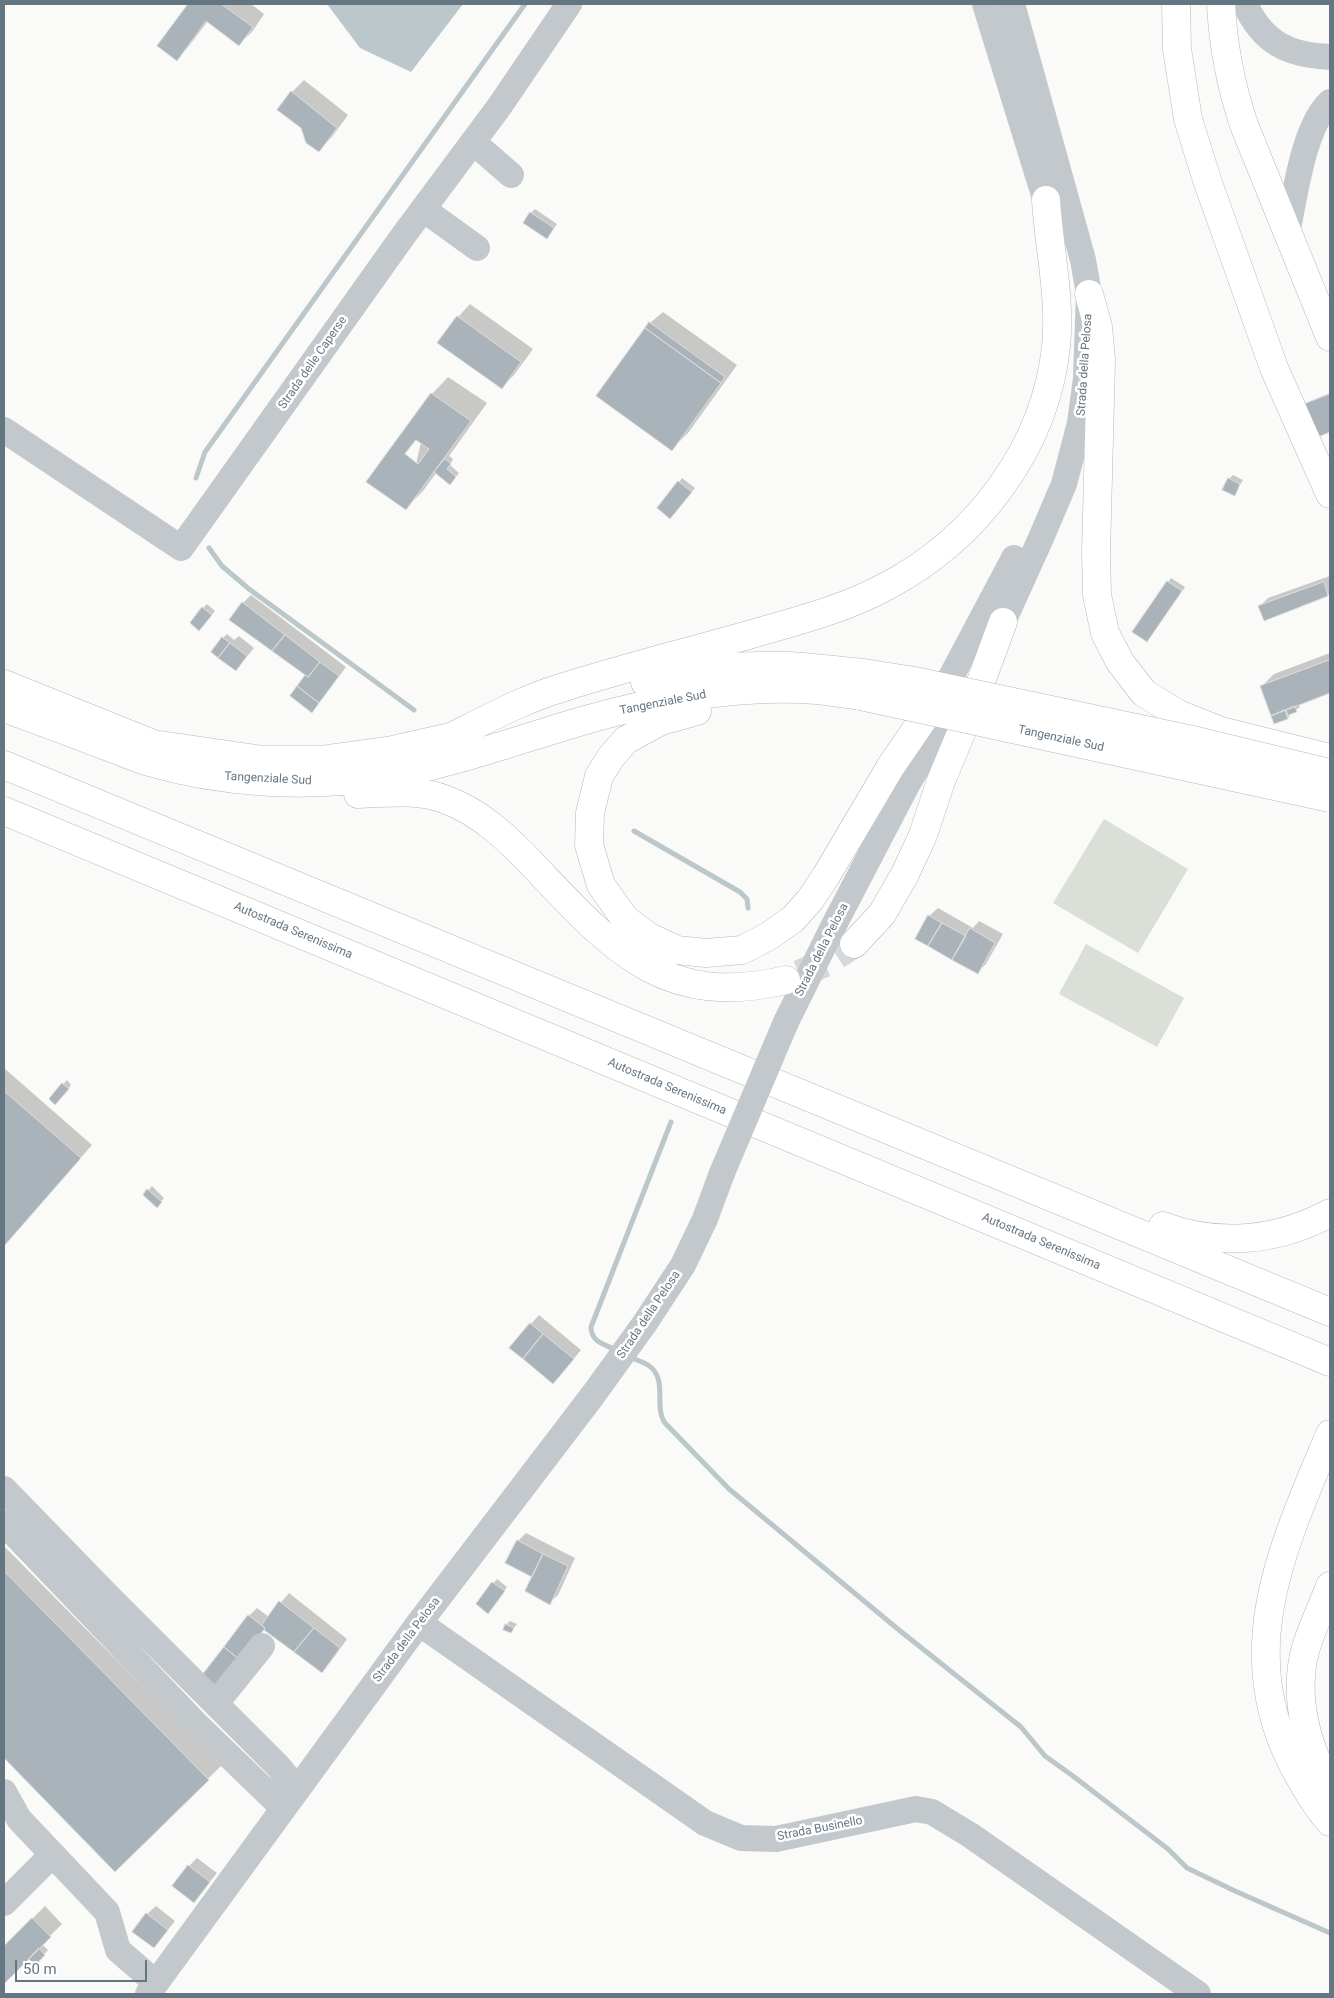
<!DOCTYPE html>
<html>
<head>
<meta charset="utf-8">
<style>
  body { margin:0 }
  #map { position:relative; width:1334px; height:1998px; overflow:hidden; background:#fafaf8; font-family:Roboto,sans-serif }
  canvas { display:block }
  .frame { position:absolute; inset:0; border:5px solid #657683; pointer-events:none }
  .scale { position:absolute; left:15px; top:1960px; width:132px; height:22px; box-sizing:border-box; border:2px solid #657683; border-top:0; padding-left:6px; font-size:15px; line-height:18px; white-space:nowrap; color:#657683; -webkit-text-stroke:4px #fff; paint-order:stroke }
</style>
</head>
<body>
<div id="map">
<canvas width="1334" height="1998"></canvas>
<div class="frame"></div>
<div class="scale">50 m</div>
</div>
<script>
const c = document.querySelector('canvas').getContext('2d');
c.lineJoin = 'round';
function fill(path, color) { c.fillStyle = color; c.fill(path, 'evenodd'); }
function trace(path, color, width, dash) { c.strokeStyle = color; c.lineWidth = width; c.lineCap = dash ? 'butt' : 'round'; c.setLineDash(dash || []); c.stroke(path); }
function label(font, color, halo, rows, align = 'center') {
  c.font = font + ' Roboto,sans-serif'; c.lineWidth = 5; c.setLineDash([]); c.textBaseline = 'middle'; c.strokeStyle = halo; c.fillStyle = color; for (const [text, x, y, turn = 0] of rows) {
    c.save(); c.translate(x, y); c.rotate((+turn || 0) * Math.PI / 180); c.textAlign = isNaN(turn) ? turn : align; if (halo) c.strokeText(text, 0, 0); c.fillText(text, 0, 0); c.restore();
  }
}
const green = new Path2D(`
  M1104,819L1188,869L1138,953L1053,903Z
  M1086,944L1184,998L1157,1047L1059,994Z`);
const water = new Path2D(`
  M327,4H463L411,72L360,48Z`);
const shadow = new Path2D(`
  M189,4H251L264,14L252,32L239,44L208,21L189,46L177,59L159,46Z
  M304,80L348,115L332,137L319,150L292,92Z
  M535,209L557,224L550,234L531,213Z
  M470,304L533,349L514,375L502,387L458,317Z
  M663,312L737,365L688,433L672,449L650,323Z
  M448,377L487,403L449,456L453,459L450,465L459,473L453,480L436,473L423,491L406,508L432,394Z
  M1330,393V430L1299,443L1291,409Z
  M1233,475L1243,480L1234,494L1229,479Z
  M682,478L695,488L674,514L679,482Z
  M1330,576V593L1328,595L1260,606L1268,598Z
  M1171,578L1185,587L1147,641L1134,631Z
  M251,595L346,667L323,698L292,696L306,674L243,603Z
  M207,604L215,611L203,626V608Z
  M227,634L234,640L239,636L254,648L236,670L223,638Z
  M1330,653V692L1299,704L1300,707L1291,713L1288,718L1275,722L1262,686L1274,674Z
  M938,908L973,928L979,921L1003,934L986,964L978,972L929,916Z
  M4,1068L92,1145L5,1243L4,1242Z
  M67,1080L71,1085L59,1100L51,1099Z
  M152,1186L164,1198L157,1206L145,1194Z
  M539,1315L581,1350L561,1374L531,1324Z
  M526,1533L575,1558L558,1595L549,1603L534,1576L518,1541Z
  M4,1546L221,1766L115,1870L4,1757Z
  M497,1579L507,1587L492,1608L477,1604Z
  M289,1593L347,1639L330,1663L322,1671L265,1629L224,1682L249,1616L257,1608L269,1617Z
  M510,1621L517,1624L511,1632L506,1625Z
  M197,1858L217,1873L194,1901L189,1866Z
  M45,1906L62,1924L42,1944L48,1950L35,1964L29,1957L4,1982V1947Z
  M156,1906L175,1921L154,1947L147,1914Z`);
const stream = new Path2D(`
  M196,478L205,452L525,4
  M209,548L222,566L249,589L414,710
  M634,831L740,892L747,899L748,908
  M616,1350C604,1344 591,1342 591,1327L671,1122
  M630,1357C636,1360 643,1362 648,1365C669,1379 653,1406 665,1423L729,1489L899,1630L1021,1727L1045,1756L1073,1776L1168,1849L1187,1868L1235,1891L1330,1933`);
const building = new Path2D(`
  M188,4H221L253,27L239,46L206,21L177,61L157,46Z
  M291,91L337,128L319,152L306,143L301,128L277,110Z
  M530,212L554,228L547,239L523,223Z
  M457,316L521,362L502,389L437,343Z
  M649,322L725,377L721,383L645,328Z
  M645,328L721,383L672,451L596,396Z
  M431,393L471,421L406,510L366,482Z
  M1330,394V432L1299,445L1285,412Z
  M416,440L429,449L418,464L405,454Z
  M445,459L451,464L447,469L456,477L450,485L434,472Z
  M1228,478L1240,484L1235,496L1222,490Z
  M678,481L692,492L670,519L657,508Z
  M1167,581L1182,591L1147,642L1132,632Z
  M1324,582L1328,596L1264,621L1258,606Z
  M242,602L285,635L272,651L229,620Z
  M202,607L212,615L199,631L190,623Z
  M285,635L320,662L308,677L272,651Z
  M222,637L230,643L218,658L211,652Z
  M230,643L247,656L236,671L218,658Z
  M1330,660V693L1271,716L1260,686Z
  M320,662L339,676L319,703L297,686L305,675L308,677Z
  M297,686L319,703L312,713L290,696Z
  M1295,706L1297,712L1288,715L1286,710Z
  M1285,710L1288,719L1274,724L1271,716Z
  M928,915L942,923L928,946L915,939Z
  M942,923L966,936L952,960L928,946Z
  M970,928L995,943L978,974L952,960Z
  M62,1083L69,1089L55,1105L49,1099Z
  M4,1091L81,1158L5,1245L4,1244Z
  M147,1189L162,1202L157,1208L143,1195Z
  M530,1323L543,1334L523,1359L509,1348Z
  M543,1334L574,1359L553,1384L523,1359Z
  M517,1540L543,1554L532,1577L505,1563Z
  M543,1554L568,1566L550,1605L525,1591Z
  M4,1571L209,1780L115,1872L4,1758Z
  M492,1582L505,1591L488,1614L476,1604Z
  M279,1601L314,1628L294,1652L264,1630L265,1628L262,1625Z
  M248,1615L265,1628L241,1661L224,1647Z
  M505,1624L514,1628L511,1633L503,1630Z
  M314,1628L340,1648L322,1673L294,1652Z
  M224,1647L240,1660L216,1692L200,1678Z
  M188,1865L210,1882L194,1903L172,1886Z
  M146,1913L168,1930L154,1948L132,1932Z
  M32,1918L51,1937L4,1984V1946Z
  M39,1948L45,1955L35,1966L29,1959Z`);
const highwayTunnel = new Path2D(`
  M799,974L825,963L854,944`);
const minor = new Path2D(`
  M985,4L1052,221
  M1245,4C1263,43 1288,55 1330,57
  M473,142L511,175
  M423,209L477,248
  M1287,233C1295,197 1303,127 1330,102
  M4,430L181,548L403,236L499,107L569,4
  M991,641L1003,622L1041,538L1064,484L1080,423L1086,378L1089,294L1083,260L1012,4
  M935,707L1014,558
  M786,1022L834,925L907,785L959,697
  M4,1489L112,1600L278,1766L297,1789
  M4,1523L195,1723L283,1808
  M419,1623L705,1823L741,1838L776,1839L916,1809L932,1812L970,1835L1198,1994
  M216,1703L262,1646
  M4,1792L19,1819L107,1912L118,1950L156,1983
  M4,1903L52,1855
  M148,1994L419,1623L593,1395L645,1323L683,1265L705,1219L722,1173`);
const highway = new Path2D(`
  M1176,4L1177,49L1188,119L1207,180L1274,368L1330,494
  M1221,4C1223,46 1231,86 1244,125L1330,337
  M1089,294L1098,327L1101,360L1096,553L1097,595L1105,633L1120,662L1144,693L1178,714L1221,731L1330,758
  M645,682C681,672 719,667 756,666C792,664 829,670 864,673
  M4,684L153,744L263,760H320L393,750L464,734
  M4,708C37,720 70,732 103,745C118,750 133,757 149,762C221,783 303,788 377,777C447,766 514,741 582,721C658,699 738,684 817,690C832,692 847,694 861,696
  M697,711L661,721L626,740L611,757L599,776L590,813L589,845L601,885L625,919L649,937L677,950L706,953L742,950L769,936L793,919L810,900L826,876L891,766L939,696
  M447,739C484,721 521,700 561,688C624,668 688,652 752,634C797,621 845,609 887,586C976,539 1045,449 1056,347C1061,298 1049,249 1046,200
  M4,765L1330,1312
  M358,794C385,793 418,789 444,799C481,812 508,839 534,866C612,948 663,1009 786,980
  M4,811L1330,1362
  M854,944L882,914L905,874L923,835L941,781L969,714L1003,622
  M1163,1226C1218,1247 1278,1241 1330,1213
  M1330,1434C1284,1544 1233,1648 1293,1765C1304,1785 1315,1805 1330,1822
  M1330,1586C1322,1608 1311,1629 1305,1651C1293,1698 1307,1747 1330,1788`);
const minorBridge = new Path2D(`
  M722,1173L786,1022`);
const highwayBridge = new Path2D(`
  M864,673L914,681L1197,741L1330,773
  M861,696L1330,798`);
const streetNames = [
  ["Strada delle Caperse",313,363,-55],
  ["Strada della Pelosa",1085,365,-86],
  ["Tangenziale Sud",663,703,-11],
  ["Tangenziale Sud",1061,739,12],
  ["Tangenziale Sud",268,779,3],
  ["Autostrada Serenissima",293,931,23],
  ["Strada della Pelosa",822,950,-63],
  ["Autostrada Serenissima",667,1087,23],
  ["Autostrada Serenissima",1041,1242,23],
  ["Strada della Pelosa",649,1315,-56],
  ["Strada della Pelosa",407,1640,-53],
  ["Strada Businello",820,1829,-11]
];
fill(green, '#dadfd7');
fill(water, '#bbc7cb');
fill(shadow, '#0003');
trace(stream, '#bbc7cb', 5);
fill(building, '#aab3b9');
trace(building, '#dcdcda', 1);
trace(highwayTunnel, '#d5d9db', 28, [28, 14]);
trace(highway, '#b4b9bd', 29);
trace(minor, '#c3c8cc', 26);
trace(highway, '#fff', 28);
trace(highwayBridge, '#b4b9bd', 29, []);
trace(minorBridge, '#c3c8cc', 26);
trace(highwayBridge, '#fff', 28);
label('12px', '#657683', '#fff', streetNames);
</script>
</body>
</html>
